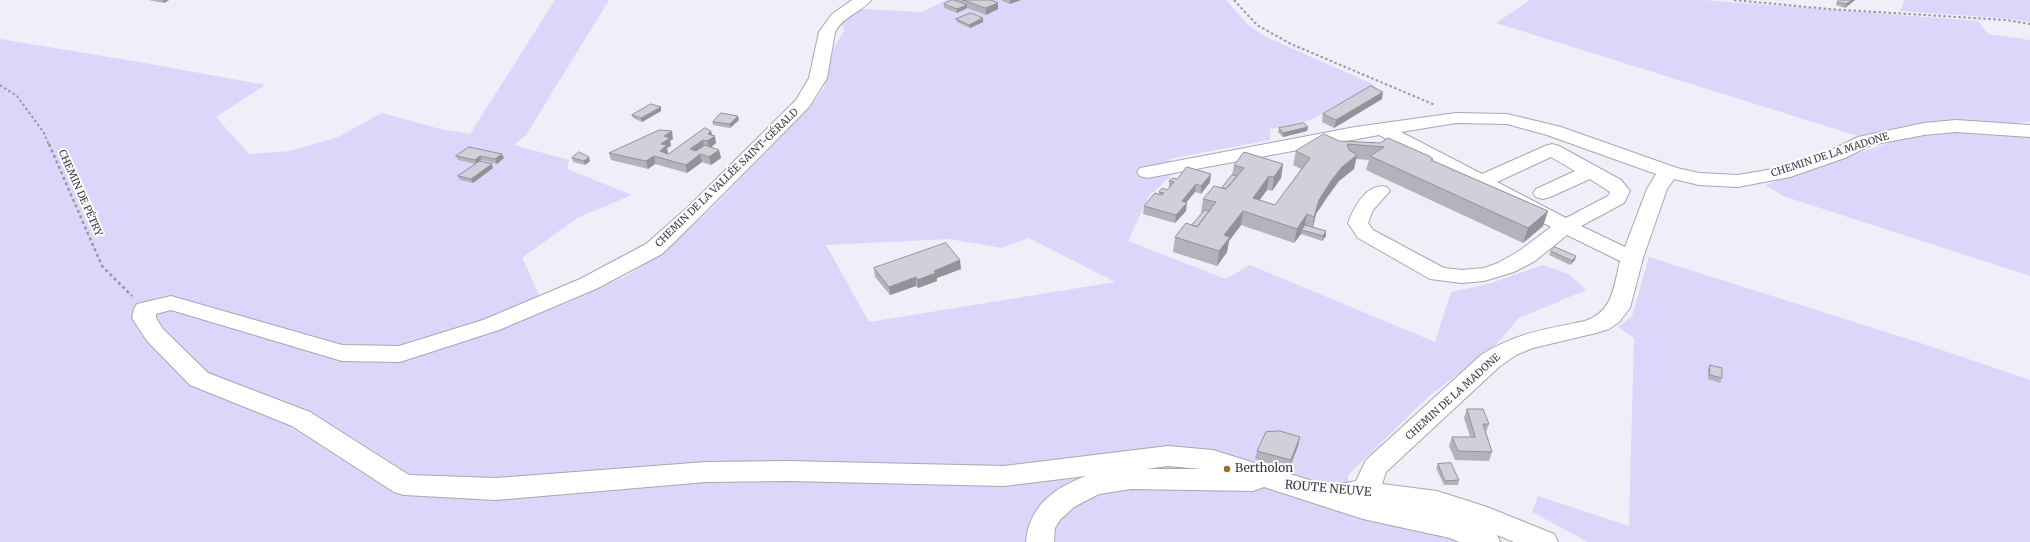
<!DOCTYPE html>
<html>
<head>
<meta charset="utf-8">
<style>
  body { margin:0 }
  canvas { display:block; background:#efeef9 }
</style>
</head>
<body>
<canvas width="2030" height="542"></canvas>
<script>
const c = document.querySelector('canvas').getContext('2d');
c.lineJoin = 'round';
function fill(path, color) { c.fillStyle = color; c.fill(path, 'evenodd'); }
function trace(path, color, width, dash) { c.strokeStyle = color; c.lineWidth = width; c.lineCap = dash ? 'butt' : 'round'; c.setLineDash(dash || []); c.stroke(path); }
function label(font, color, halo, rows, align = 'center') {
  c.font = font + ' Merriweather,serif'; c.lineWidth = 4; c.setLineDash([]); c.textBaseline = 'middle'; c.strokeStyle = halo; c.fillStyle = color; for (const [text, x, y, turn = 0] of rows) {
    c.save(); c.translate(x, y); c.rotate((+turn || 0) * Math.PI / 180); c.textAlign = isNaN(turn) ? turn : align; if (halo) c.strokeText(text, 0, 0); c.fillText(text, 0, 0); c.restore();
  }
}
const green = new Path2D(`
  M555,0H609L526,135L514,145L569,160L567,169L632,195L577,218L522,258L541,299L443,334L412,340L407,354L461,340L560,306L626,276L667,250L715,205L810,107L824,88L834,47L844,31L843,21L860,9L922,12L946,0H1226L1248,25L1266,37L1375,85L1311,120L1270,129V140L1169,159L1174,173L1149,196L1128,241L1226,279L1250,265L1435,342L1451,292L1488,284L1543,265L1569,274L1586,290L1519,318L1494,347L1429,396L1348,475L1349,510L1451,526L1503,542H0V39L151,64L265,85L216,117L249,154L291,151L338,137L382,113L440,129L470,134ZM1029,238L1115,282L869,322L826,245L949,239L1002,248Z
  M1530,0H1704L1978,21L1988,34L2030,40V121C1996,127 1962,120 1928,123C1905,125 1883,130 1861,137L1496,23Z
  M1905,0H2030V22L2013,19L1900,11Z
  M1964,131L2030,135V276L1783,196L1765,185L1909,136Z
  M1649,257L1930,346L2030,380V542H1588L1532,512L1538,496L1629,526L1634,338L1618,327L1632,316Z`);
const pathFar1 = new Path2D(`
  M1234,0L1257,25L1291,44L1435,105
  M1734,0L1828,9L2006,20L2030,24
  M0,85L17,96L44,133L49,145`);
const path = new Path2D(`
  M49,144L102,266L132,296`);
const minor = new Path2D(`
  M852,0H871C862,12 845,15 835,32L827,78L809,107L702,215L662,254L596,289L499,330L400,362L342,361L171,310L156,314V318L163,329L208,373L310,412L409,475L496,478L706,462L788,461L1004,466L1168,446L1213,450L1338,489L1341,484L1356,481L1366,460L1481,355C1516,333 1546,329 1585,321C1613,312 1614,286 1620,261L1567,235L1535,261L1514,272L1484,281L1462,283L1430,279L1358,238L1348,223C1354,207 1367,182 1387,187L1390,191L1373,210L1368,223L1373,230L1444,268L1462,270L1484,268L1498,263L1519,251L1551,227L1379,135L1147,178L1140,176L1137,172L1140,168L1355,127L1456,113L1507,114L1561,127L1677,168L1699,173L1738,175L1779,168L1831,150L1858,137L1924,123L1956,120L2030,125V137L1956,132L1924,135L1871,145L1845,158L1790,177L1738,187L1699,185L1674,179L1667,189L1643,258L1630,308L1619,322L1609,329L1596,333L1533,348L1516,355L1499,367L1386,472L1382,484L1437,491L1487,507L1554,534L1558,542H1514L1497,535L1500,542H1459L1450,538L1363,519L1264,487L1253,491L1131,489L1099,494L1074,507L1060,520L1055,528L1054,542H1026C1029,506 1054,488 1086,476L1004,486L788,481L706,482L496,500L404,495L394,492L292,426L190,385L147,341L132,318L134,309L137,304L171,296L342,345L399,346L483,320L580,279L646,244L688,207L796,100L809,78L819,32L832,14ZM1456,123L1507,124L1547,135L1656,174L1647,189L1625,247L1581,226L1624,203L1630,191L1621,180L1559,146L1552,144L1545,146L1482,174L1401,132ZM1551,157L1575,171L1536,189L1533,193L1536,197L1543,199L1550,197L1590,179L1610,192L1608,196L1566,218L1497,182ZM1168,466L1201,469H1146Z`);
const wall = new Path2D(`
  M148,0H169L164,3Z
  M952,0H991L998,9L986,15L967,8L957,13L944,8V4Z
  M1002,0H1021L1010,4L1002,1Z
  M1855,0L1845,8L1836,5L1837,2Z
  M956,19L983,22L970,28L957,22Z
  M1382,99L1334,128L1322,122L1323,114Z
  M661,107V111L642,122L633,118L632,115Z
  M739,120L730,128L713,125V122Z
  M1308,127L1307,131L1283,137L1278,132L1279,128Z
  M712,135L716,143L711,147L719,150L721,158L711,165L702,162L687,173L655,164L648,169L611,160L609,153L673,139L670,141L671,146L667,148L668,153L667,154H668Z
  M1339,141L1380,143L1433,161L1548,211L1543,226L1523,243L1366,170L1369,160L1356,159L1354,169L1339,181L1328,196L1316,214L1313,227L1326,231V236L1322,241L1301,234L1294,243L1241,225L1229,241L1227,252L1217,266L1173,252L1175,237L1192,225L1202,214L1201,213L1203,199L1222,188L1232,175L1234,165L1283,164L1281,178L1272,191L1267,190L1260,200L1275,205L1301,169L1293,165L1296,151Z
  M469,147L504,158L497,164L481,160L480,161L493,168L473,183L460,180L458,176L476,164L458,160L456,156Z
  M572,158L590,161L585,165L573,162Z
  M1177,179L1210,182L1201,194L1195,192L1186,203V211L1175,223L1143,214L1144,206L1159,194V192L1167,190L1169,188V181Z
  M1551,251L1575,260L1570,265L1549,255Z
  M874,268L961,269L937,278V281L918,288L916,286L890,295L875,277Z
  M1710,365L1722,378L1720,383L1708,379V369Z
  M1467,409L1489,424L1486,432L1492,452L1489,461L1455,460L1449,446L1452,437H1470L1464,418Z
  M1300,437L1298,446L1289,469L1255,459L1257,451Z
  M1438,464L1459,480L1458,485H1444L1436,468Z`);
const shadedWall = new Path2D(`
  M163,0H169L164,3Z
  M1010,0H1021L1010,4Z
  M1852,0H1855L1845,8L1846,4Z
  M998,3V9L986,15V8Z
  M967,5V8L957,13V9Z
  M983,18V22L970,28L969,25Z
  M1383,92L1382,99L1334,128L1336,120Z
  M661,107V111L642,122L641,118Z
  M738,116L739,120L730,128V124Z
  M1308,127L1307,131L1283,137V133Z
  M672,131L673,139L670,141L671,146L667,148L668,153L662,158L660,151L661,144L664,136Z
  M711,131L713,137L715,136L716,143L709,149L707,141L708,134Z
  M703,140L704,148L691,156L690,149Z
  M719,150L721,158L711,165L709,157Z
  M502,154L504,158L497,164L495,159Z
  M700,154L702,162L687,173L686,165Z
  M1357,155L1354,169L1339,181L1328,196L1316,214L1312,231L1314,217L1319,200L1331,181L1342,167Z
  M480,156L481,160L476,164L475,160Z
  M654,156L655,164L648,169L646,161Z
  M589,157L590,161L585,165L584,161Z
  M492,164L493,168L473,183L471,179Z
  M1283,164L1281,178L1272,191L1274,177Z
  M1211,174L1210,182L1201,194V186Z
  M1269,176L1267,190L1250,212L1253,198Z
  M1196,184L1195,192L1181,209L1182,201Z
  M1187,203L1186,211L1175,223L1176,215Z
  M1243,211L1241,225L1229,241L1227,252L1217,266L1219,251L1224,235Z
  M1548,211L1543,226L1523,243L1528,228Z
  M1307,214L1304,229L1302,230L1301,234L1294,243L1297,229Z
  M1326,231V236L1322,241L1323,236Z
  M1576,256L1575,260L1570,265L1572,261Z
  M960,260L961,269L937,278V281L918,288L917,280L934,271Z
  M916,277V286L890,295L889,287Z
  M1300,437L1298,446L1289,469L1291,460Z`);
const building = new Path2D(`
  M952,0H954L967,5L957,9L944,4Z
  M963,0H991L998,3L986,8Z
  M1839,0H1852L1846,4L1837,2Z
  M971,13L983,18L969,25L956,19Z
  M1371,86L1383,92L1336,120L1323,114Z
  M651,104L661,107L641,118L632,115Z
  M721,113L738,116L730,124L713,122Z
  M1304,123L1308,127L1283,133L1279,128Z
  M705,128L711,131L708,134L715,136L707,141L703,140L690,149L696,151L705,145L719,150L709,157L700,154L686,165L654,156L646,161L609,153L659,130L672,131L664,136L670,138L661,144L667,145L660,151L668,154Z
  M1324,134L1339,141L1380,143L1388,138L1429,156L1433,159L1431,160L1548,211L1528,228L1370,156L1384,147L1347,144L1349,150L1357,155L1342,167L1331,181L1319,200L1314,217L1307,214L1297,229L1243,211L1224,235L1230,237L1219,251L1175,237L1186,223L1197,227L1216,202L1203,199L1214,186L1226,189L1244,168L1234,165L1244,152L1283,164L1274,177L1269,176L1253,198L1275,205L1310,158L1296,151Z
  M469,147L502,154L495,159L480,156L475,160L456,156Z
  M579,152L589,157L584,161L572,158Z
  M480,161L492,164L471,179L458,176Z
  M1187,167L1211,174L1201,186L1196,184L1182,201L1187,203L1176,215L1144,206L1155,193L1162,195L1164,193L1159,192L1162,188L1167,190L1174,182L1169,181L1173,178L1177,179Z
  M1232,175L1237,176L1226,189L1222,188Z
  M1205,210L1209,211L1197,227L1192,225Z
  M1305,225L1326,231L1323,236L1302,230Z
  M946,243L960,260L934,271L936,273L917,280L916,277L889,287L874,268Z
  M1555,247L1576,256L1572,261L1551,251Z
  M1710,365L1722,368V378L1710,375Z
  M1467,409H1483L1489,424H1483L1492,452L1458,451L1452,437H1475Z
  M1280,431L1300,437L1291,460L1257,451L1266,432Z
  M1451,463L1459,480L1445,481L1438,464Z`);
const markers = [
  [1227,469,4,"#9e7222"]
];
const streetNames = [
  ["CHEMIN DE LA MADONE",1830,155,-18],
  ["CHEMIN DE LA VALLÉE SAINT-GÉRALD",727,178,-44],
  ["CHEMIN DE PÉTRY",80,193,66],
  ["CHEMIN DE LA MADONE",1453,397,-42]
];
const nearPoinames = [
  ["Bertholon",1235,469]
];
const nearStreetnames = [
  ["ROUTE NEUVE",1328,489,5]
];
fill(green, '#dad7fb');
trace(minor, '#a8a7b1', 2);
trace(pathFar1, '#97979e', 2, [2.5, 2.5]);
trace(path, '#97979e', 2.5, [3, 3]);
fill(minor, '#fff');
fill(wall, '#b3b3bb');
fill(shadedWall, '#929299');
fill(building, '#d0d0da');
trace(building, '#929299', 1);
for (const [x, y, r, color] of markers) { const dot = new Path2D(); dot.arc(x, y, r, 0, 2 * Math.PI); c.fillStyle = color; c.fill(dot); trace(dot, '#fdfdff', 1.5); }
label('10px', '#3b3b3f', '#fdfdff', streetNames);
label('12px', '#3b3b3f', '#fdfdff', nearPoinames, 'left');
label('12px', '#3b3b3f', '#fdfdff', nearStreetnames);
</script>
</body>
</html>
